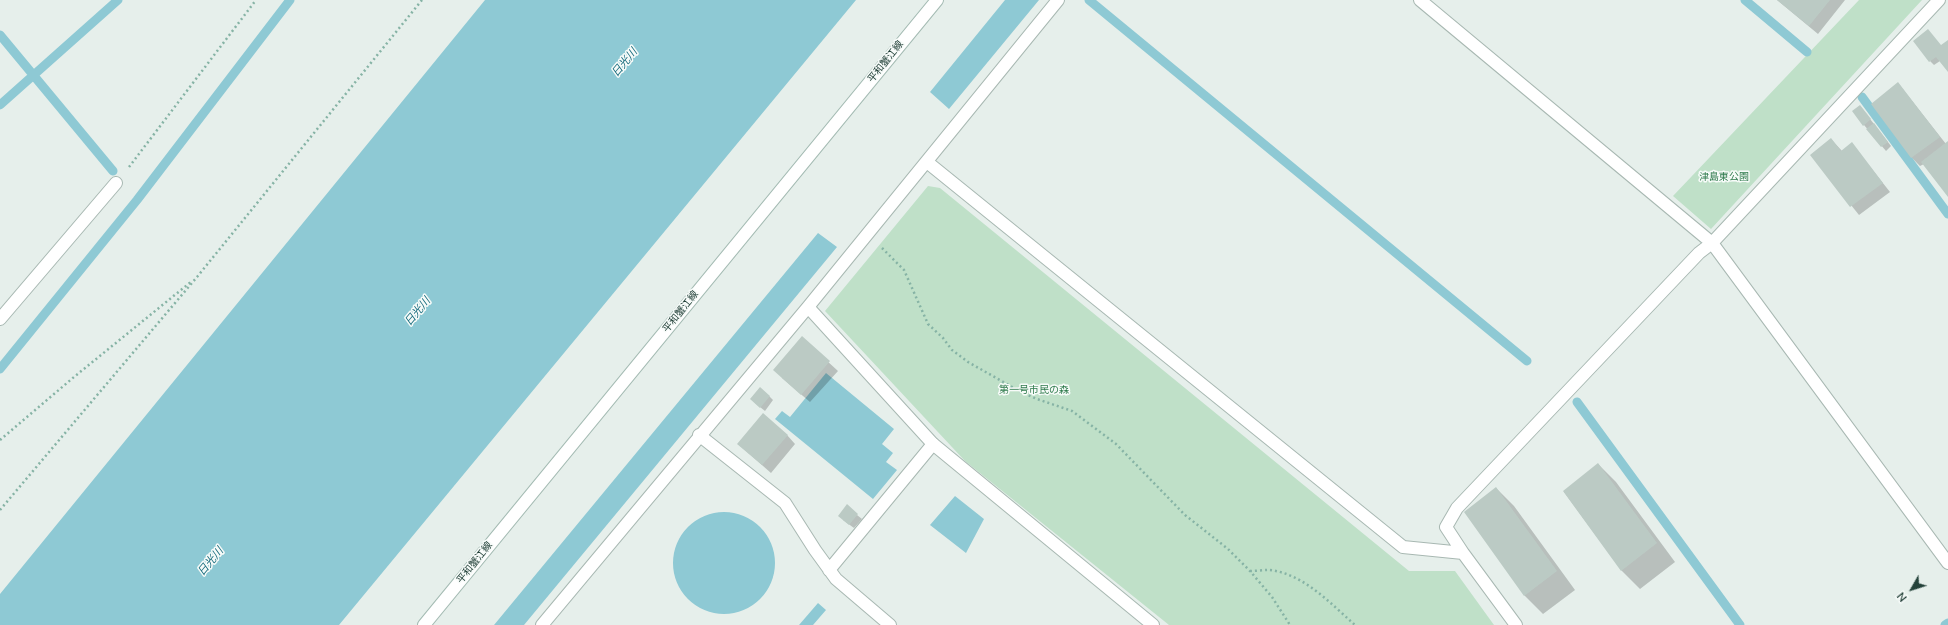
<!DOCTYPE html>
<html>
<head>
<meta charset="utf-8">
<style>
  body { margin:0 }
  #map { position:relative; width:1948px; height:625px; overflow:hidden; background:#e6efeb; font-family:"Nunito Sans",sans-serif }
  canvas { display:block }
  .north { position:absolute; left:1892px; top:569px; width:40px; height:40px; -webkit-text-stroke:3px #f7fbf9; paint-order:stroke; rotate:231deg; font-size:11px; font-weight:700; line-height:16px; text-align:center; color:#24423a }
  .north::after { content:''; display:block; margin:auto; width:14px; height:18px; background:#24423a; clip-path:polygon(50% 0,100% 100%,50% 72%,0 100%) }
</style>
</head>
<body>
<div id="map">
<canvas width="1948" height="625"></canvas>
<div class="north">N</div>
</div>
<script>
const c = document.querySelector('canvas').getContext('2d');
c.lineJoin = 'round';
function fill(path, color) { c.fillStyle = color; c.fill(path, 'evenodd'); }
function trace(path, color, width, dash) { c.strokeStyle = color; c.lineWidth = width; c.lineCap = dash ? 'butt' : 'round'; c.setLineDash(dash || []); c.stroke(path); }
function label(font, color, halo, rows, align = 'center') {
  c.font = font + ' "Nunito Sans","Noto Sans JP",sans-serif'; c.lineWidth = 3; c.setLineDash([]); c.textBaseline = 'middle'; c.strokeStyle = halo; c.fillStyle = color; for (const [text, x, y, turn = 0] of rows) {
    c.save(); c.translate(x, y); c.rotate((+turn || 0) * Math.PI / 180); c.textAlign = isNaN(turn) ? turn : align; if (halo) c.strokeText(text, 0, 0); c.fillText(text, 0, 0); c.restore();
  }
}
const green = new Path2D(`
  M1859,0H1922L1711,229L1673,196Z
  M928,186L940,188L1409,571H1455L1494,625H1169L965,461L825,311Z`);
const water = new Path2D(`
  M485,0H856L339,625H0V594Z
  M1005,0H1039L949,109L930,92Z
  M818,233L837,247L524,625H494Z
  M826,373L894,429L882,444L893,453L886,462L897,470L873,499L775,419L782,411L790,417Z
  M955,496L984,519L966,553L930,525Z
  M673 563a51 51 0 1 1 102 0a51 51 0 1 1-102 0Z
  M818,603L826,610L813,625H799Z`);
const shadow = new Path2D(`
  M1777,0H1845L1818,34Z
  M1948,41V71L1940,61L1934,65L1930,61Z
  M1898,83L1946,144L1948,142V195L1924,164L1920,166L1912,158L1872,105Z
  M1860,106L1891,146L1886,151L1864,125Z
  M1831,139L1842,151L1852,144L1890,192L1859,215L1811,155Z
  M802,338L838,371L810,402L782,378Z
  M769,396L773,400L765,411L755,403Z
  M787,435L795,444L771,473L738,444Z
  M1598,464L1616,482L1675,562L1640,589L1622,571L1564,492Z
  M1496,488L1514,506L1575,590L1543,614L1525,596L1465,512Z
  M857,515L862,519L854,528L843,520Z`);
const stream = new Path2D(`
  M1089,0L1527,361
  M1745,0L1807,52
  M0,35L113,171
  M1862,97L1948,214
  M0,105L118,0
  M0,369L137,200L290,0
  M1577,402L1740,625
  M1945,625L1948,623`);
const building = new Path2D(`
  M1777,0H1830L1809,26Z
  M1928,29L1941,45L1948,40V72L1936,57L1929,62L1913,41Z
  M1898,82L1940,137L1911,158L1871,104Z
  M1860,105L1871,119L1863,126L1852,111Z
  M1874,123L1888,142L1881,147L1866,129Z
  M1831,138L1841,151L1852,142L1883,183L1850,207L1810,155Z
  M1948,141V197L1921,162Z
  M802,336L830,361L801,395L773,370Z
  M760,387L770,396L760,408L750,399Z
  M763,413L788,435L762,465L737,444Z
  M1598,463L1657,543L1621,571L1563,491Z
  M1496,487L1557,571L1524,596L1464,512Z
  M847,504L858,514L849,525L838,516Z`);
const path = new Path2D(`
  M129,167L256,0
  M882,248L904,270L928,324L943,338L952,350L968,362L1021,392L1037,399L1072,411L1116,444L1185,515L1228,549L1250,571L1272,597L1290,625
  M0,440L74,377L192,281
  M0,510L197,277L422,0
  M1250,571C1256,571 1263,570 1269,570C1303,573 1331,604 1355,625`);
const service = new Path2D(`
  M699,435L785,503L815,550L836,579L890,625
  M829,570L933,444`);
const minor = new Path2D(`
  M1420,0L1712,243L1948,563
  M927,162L1403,547L1463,553L1516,625
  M808,307L933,444L1153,625
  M0,319L116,183
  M1463,553L1446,527L1457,508L1699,253L1712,243L1939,0
  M542,625L808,307L1058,0`);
const secondary = new Path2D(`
  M424,625L937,0`);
const streetNames = [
  ["平和蟹江線",886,62,-51],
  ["平和蟹江線",681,312,-51],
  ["平和蟹江線",475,563,-51]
];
const parkNames = [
  ["津島東公園",1724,178],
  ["第一号市民の森",1034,391]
];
const waterNames = [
  ["日光川",625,63,-50],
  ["日光川",418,312,-50],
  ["日光川",211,562,-50]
];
fill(green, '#bfe0c8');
fill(water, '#8ec9d4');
fill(shadow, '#0003');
trace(stream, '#8ec9d4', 9);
fill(building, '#bbcac4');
trace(service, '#a8b8b2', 14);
trace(minor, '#a8b8b2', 14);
trace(secondary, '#a4bbb3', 14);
trace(path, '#86b3a5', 2.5, [2, 3]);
trace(service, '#fff', 12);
trace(minor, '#fff', 12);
trace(secondary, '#fff', 12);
label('10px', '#24423a', '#f7fbf9', streetNames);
label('10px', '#2d7a4b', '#f7fbf9', parkNames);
label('italic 11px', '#1c6f80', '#f7fbf9', waterNames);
</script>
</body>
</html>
